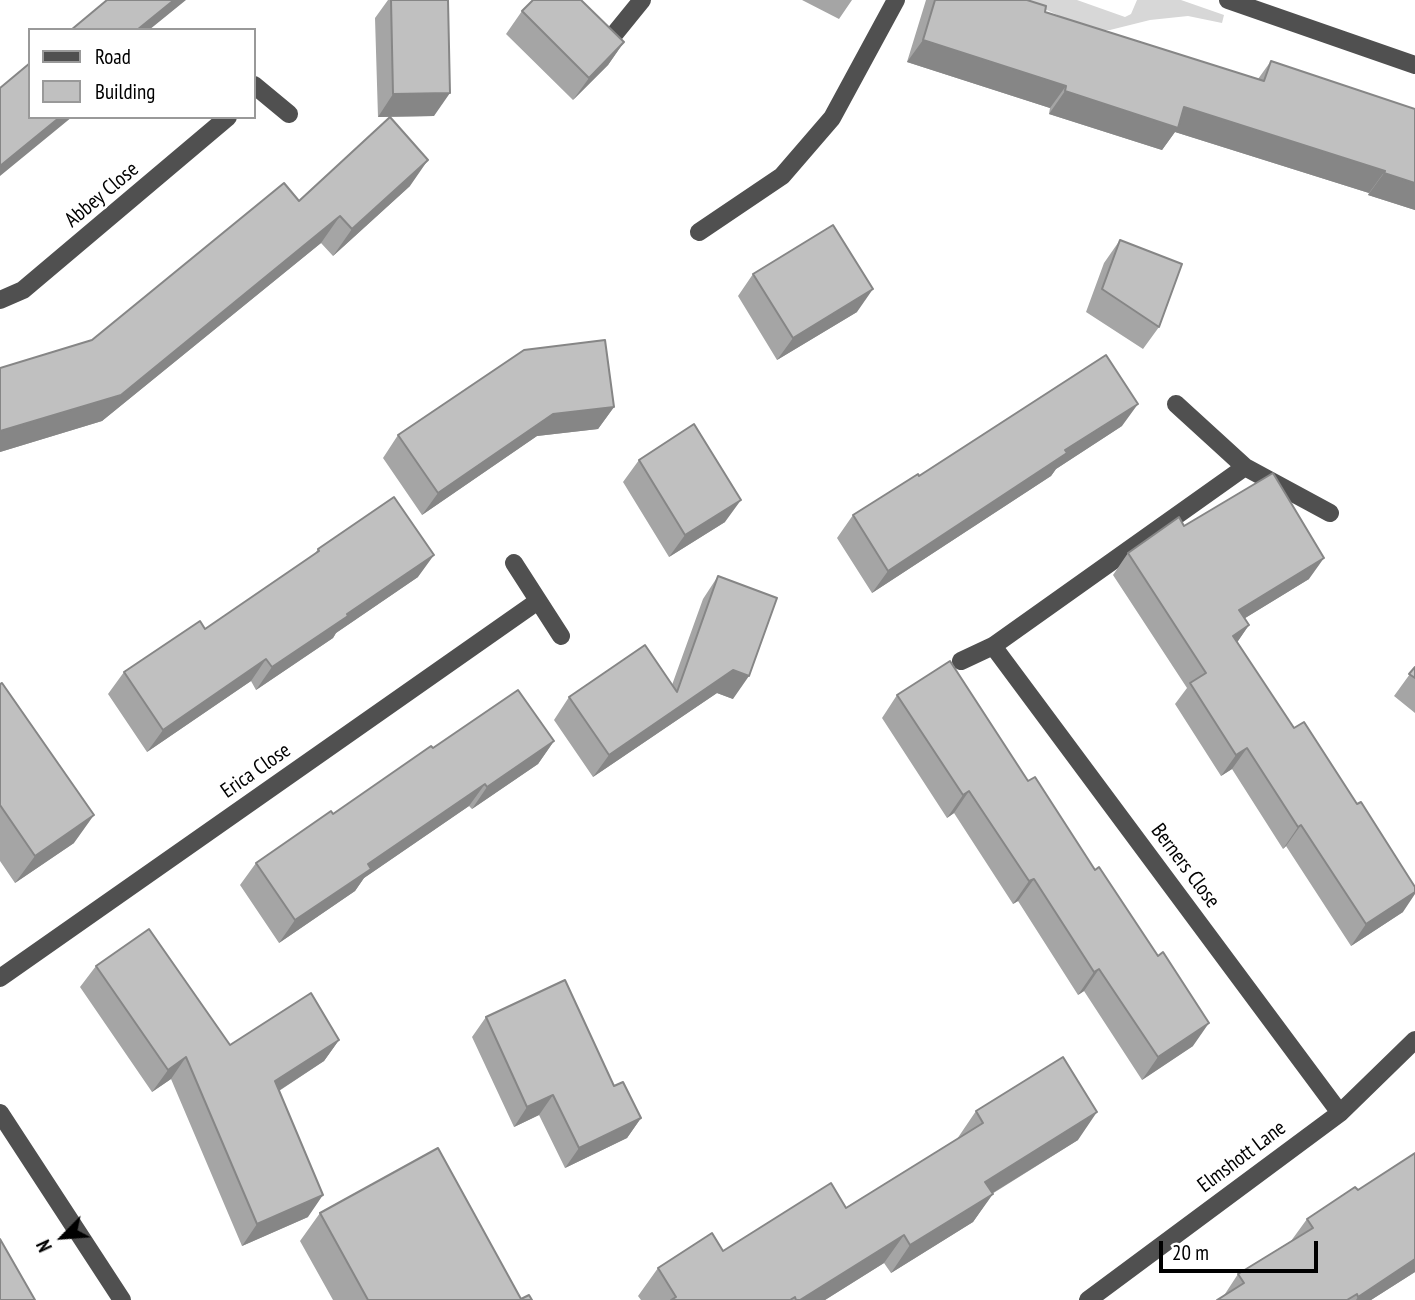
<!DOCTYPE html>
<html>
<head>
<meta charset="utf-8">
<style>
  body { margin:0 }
  #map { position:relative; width:1415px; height:1300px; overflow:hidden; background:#fff; font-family:"PT Sans Narrow",sans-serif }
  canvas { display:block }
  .legend { position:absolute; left:28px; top:28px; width:228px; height:91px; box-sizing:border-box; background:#fff; border:2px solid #999; margin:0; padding:9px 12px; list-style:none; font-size:21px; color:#000 }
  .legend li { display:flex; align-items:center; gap:14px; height:35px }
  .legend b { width:35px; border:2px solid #999 }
  .north { position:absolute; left:28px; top:1202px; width:70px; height:70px; -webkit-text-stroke:5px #fff; paint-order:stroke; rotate:245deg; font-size:19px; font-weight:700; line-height:28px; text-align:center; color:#000 }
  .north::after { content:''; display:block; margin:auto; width:24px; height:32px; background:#000; clip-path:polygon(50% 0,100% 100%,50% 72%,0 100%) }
  .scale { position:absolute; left:1159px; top:1241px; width:159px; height:32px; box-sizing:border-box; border:4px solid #000; border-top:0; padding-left:9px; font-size:21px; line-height:24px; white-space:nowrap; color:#000; -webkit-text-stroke:5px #fff; paint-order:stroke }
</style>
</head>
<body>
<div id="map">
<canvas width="1415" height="1300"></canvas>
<ul class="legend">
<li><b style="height:9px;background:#505050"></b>Road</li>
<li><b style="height:19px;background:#c0c0c0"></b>Building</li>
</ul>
<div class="north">N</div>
<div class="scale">20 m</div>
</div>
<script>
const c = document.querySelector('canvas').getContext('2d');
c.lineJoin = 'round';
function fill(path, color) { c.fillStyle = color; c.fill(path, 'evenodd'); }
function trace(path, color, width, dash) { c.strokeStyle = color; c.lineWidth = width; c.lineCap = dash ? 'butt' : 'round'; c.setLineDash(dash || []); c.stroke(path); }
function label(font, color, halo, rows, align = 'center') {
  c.font = font + ' "PT Sans Narrow",sans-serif'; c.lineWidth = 5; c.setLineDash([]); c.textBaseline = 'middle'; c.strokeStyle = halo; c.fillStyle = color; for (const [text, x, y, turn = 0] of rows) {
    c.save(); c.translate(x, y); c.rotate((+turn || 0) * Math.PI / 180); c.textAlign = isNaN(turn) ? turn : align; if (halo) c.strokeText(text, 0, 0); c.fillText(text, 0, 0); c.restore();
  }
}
const green = new Path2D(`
  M1025,0H1077L1125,17L1131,14L1137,0H1181L1224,15L1222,23L1188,16L1150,20L1110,30H1090Z`);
const minor = new Path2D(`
  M1228,0L1415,65
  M612,37L642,0
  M254,85L289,114
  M699,232L782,176L832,118L896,0
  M0,300L23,290L228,117
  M1176,404L1245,467L1330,513
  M514,563L561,636
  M993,646L1340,1113
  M961,661L993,646L1245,467
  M0,978L538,601
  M0,1113L122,1300
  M1088,1300L1340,1113L1415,1040`);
const wall = new Path2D(`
  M388,0H448L434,116L378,117L375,18Z
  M802,0H852L839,19Z
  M926,0H1027L1045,12L1258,79L1271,61L1415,109V210L1368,195L1369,193L1175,132L1162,150L1049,114L1050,108L907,62Z
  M522,11L624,42L608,65L573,100L506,34Z
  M410,186L333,256L321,243L102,421L0,452V368L92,340L299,201Z
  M1120,240L1159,327L1143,349L1086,312L1104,263Z
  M753,274L857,312L777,360L738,296Z
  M614,407L598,429L537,436L422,515L383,458L398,435Z
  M1122,426L1056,469L1051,476L872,593L837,538L853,515L919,476Z
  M639,460L725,522L669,557L623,482Z
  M1184,526L1309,579L1245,618L1249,625L1237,642L1403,912L1351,946L1286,846L1283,849L1232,769L1221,776L1175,704L1187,688L1113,575L1128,553Z
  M318,549L418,577L336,633L333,638L256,690L251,681L147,752L108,694L124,672L205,629L314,555Z
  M718,576L733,699L717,693L593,777L554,720L569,697L672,685L703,599Z
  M1415,667V713L1394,696Z
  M0,684L74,843L15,883L0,861Z
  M897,695L1193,1046L1142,1080L1084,991L1078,995L1018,901L1013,904L954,813L947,818L882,718Z
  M554,741L538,764L472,809L469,806L364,878L355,891L279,943L240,885L256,863L333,814Z
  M96,966L230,1045L339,1040L324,1061L279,1091L308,1217L242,1246L171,1079L152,1092L80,987Z
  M486,1017L614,1086L641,1118L627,1138L565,1168L539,1115L514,1127L472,1037Z
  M976,1111L1078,1140L992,1194L973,1222L891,1273L884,1263L825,1300H641L638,1296L658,1268L723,1251L846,1208L957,1139Z
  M1415,1153V1272L1371,1300H1217L1223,1297L1238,1274L1291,1241L1307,1219L1358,1190Z
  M320,1213L521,1299L532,1300H333L300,1241Z`);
const shadedWall = new Path2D(`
  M174,0H186L149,30H137Z
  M923,40L1066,86L1050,108L907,62Z
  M624,42L608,65L573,100L589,78Z
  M1065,91L1184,107L1385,171L1369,193L1175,132L1162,150L1049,114Z
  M450,93L434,116L378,117L393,94Z
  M60,117H72L0,176V166Z
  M428,160L410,186L333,256L352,229Z
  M1384,173L1415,183V210L1368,195Z
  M340,216L321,243L102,421L0,452V431Z
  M873,289L857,312L777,360L793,338Z
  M1138,404L1122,426L1056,469L1051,476L872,593L888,571L1065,450Z
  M614,407L598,429L537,436L422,515L438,493L553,414Z
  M741,500L725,522L669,557L685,535Z
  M434,555L418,577L336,633L333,638L256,690L272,667L347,614Z
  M1324,558L1309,579L1224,631L1239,610Z
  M1249,625L1234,647L1233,636Z
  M266,659L251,681L147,752L163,730Z
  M733,670L749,676L733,699L717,693L593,777L609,755Z
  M554,741L538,764L472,809L487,787Z
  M1247,748L1232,769L1221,776L1236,755Z
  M485,784L469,806L364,878L355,891L279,943L295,920L368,864Z
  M969,791L954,813L947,818L963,795Z
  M94,815L74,843L15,883L35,856Z
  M1301,825L1286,846L1283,849L1298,827Z
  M1034,879L1018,901L1013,904L1029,881Z
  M1415,892V894L1403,912L1351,946L1366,924Z
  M1099,969L1084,991L1078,995L1094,972Z
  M1209,1023L1193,1046L1142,1080L1158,1057Z
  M339,1040L324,1061L260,1103L275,1081Z
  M186,1057L171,1079L152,1092L168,1070Z
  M553,1095L539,1115L514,1127L527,1107Z
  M1097,1112L1078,1140L965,1210L985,1182Z
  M641,1118L627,1138L565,1168L579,1148Z
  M993,1194L973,1222L891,1273L910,1245Z
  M323,1195L308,1217L242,1246L257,1224Z
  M904,1235L884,1263L825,1300H800Z
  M1415,1259V1272L1371,1300H1356L1358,1297Z`);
const building = new Path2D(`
  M107,0H174L137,30H71Z
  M391,0H448L450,93L393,94Z
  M533,0H581L624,42L589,78L522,11Z
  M935,0H1027L1046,6L1045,12L1264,81L1271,61L1415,109V183L1384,173L1385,171L1184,107L1178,128L1065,91L1066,86L923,40Z
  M30,63V117H60L0,166V88Z
  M390,117L428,160L352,229L340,216L121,395L0,431V368L92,340L284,183L299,201Z
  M833,225L873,289L793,338L753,274Z
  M1120,240L1182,264L1159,327L1102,289Z
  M605,340L614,407L553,414L438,493L398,435L524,350Z
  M1106,355L1138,404L1065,450L1067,453L888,571L853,515L918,474L919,476Z
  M694,424L741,500L685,535L639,460Z
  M1273,473L1324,558L1239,610L1249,625L1233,636L1294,728L1304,722L1357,804L1361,802L1415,887V892L1366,924L1301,825L1298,827L1247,748L1236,755L1190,683L1206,673L1128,553L1179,517L1184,526Z
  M394,497L434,555L347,614L348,616L272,667L266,659L163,730L124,672L200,621L205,629L319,551L318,549Z
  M718,576L777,598L749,676L733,670L609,755L569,697L645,645L677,692Z
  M950,661L1028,781L1035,777L1095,870L1099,867L1158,956L1163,952L1209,1023L1158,1057L1099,969L1094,972L1034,879L1029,881L969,791L963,795L897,695Z
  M1415,667V678L1409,674Z
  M2,683L94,815L35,856L0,805V684Z
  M518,690L554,741L487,787L485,784L368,864L371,869L295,920L256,863L331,811L333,814L431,746L433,748Z
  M149,929L230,1045L311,993L339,1040L275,1081L323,1195L257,1224L186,1057L168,1070L96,966Z
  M565,980L614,1086L623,1082L641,1118L579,1148L553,1095L527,1107L486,1017Z
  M1063,1057L1097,1112L985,1182L993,1194L910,1245L904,1235L800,1300H796L795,1297L790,1300H671L676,1297L658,1268L712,1233L723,1251L831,1183L846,1208L983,1123L976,1111Z
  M438,1148L521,1299L529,1295L532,1300H368L320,1213Z
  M1415,1153V1259L1358,1297L1357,1294L1347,1300H1217L1244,1283L1238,1274L1313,1228L1307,1219L1355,1187L1358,1190Z
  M0,1239L35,1300H0Z`);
const streetNames = [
  ["Abbey Close",102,195,-40],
  ["Erica Close",256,771,-35],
  ["Berners Close",1185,866,53],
  ["Elmshott Lane",1242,1157,-37]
];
fill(green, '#d7d7d7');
trace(minor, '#505050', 18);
fill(wall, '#a5a5a5');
fill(shadedWall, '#868686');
fill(building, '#c0c0c0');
trace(building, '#868686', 2);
label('21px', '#000', '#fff', streetNames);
</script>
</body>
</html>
